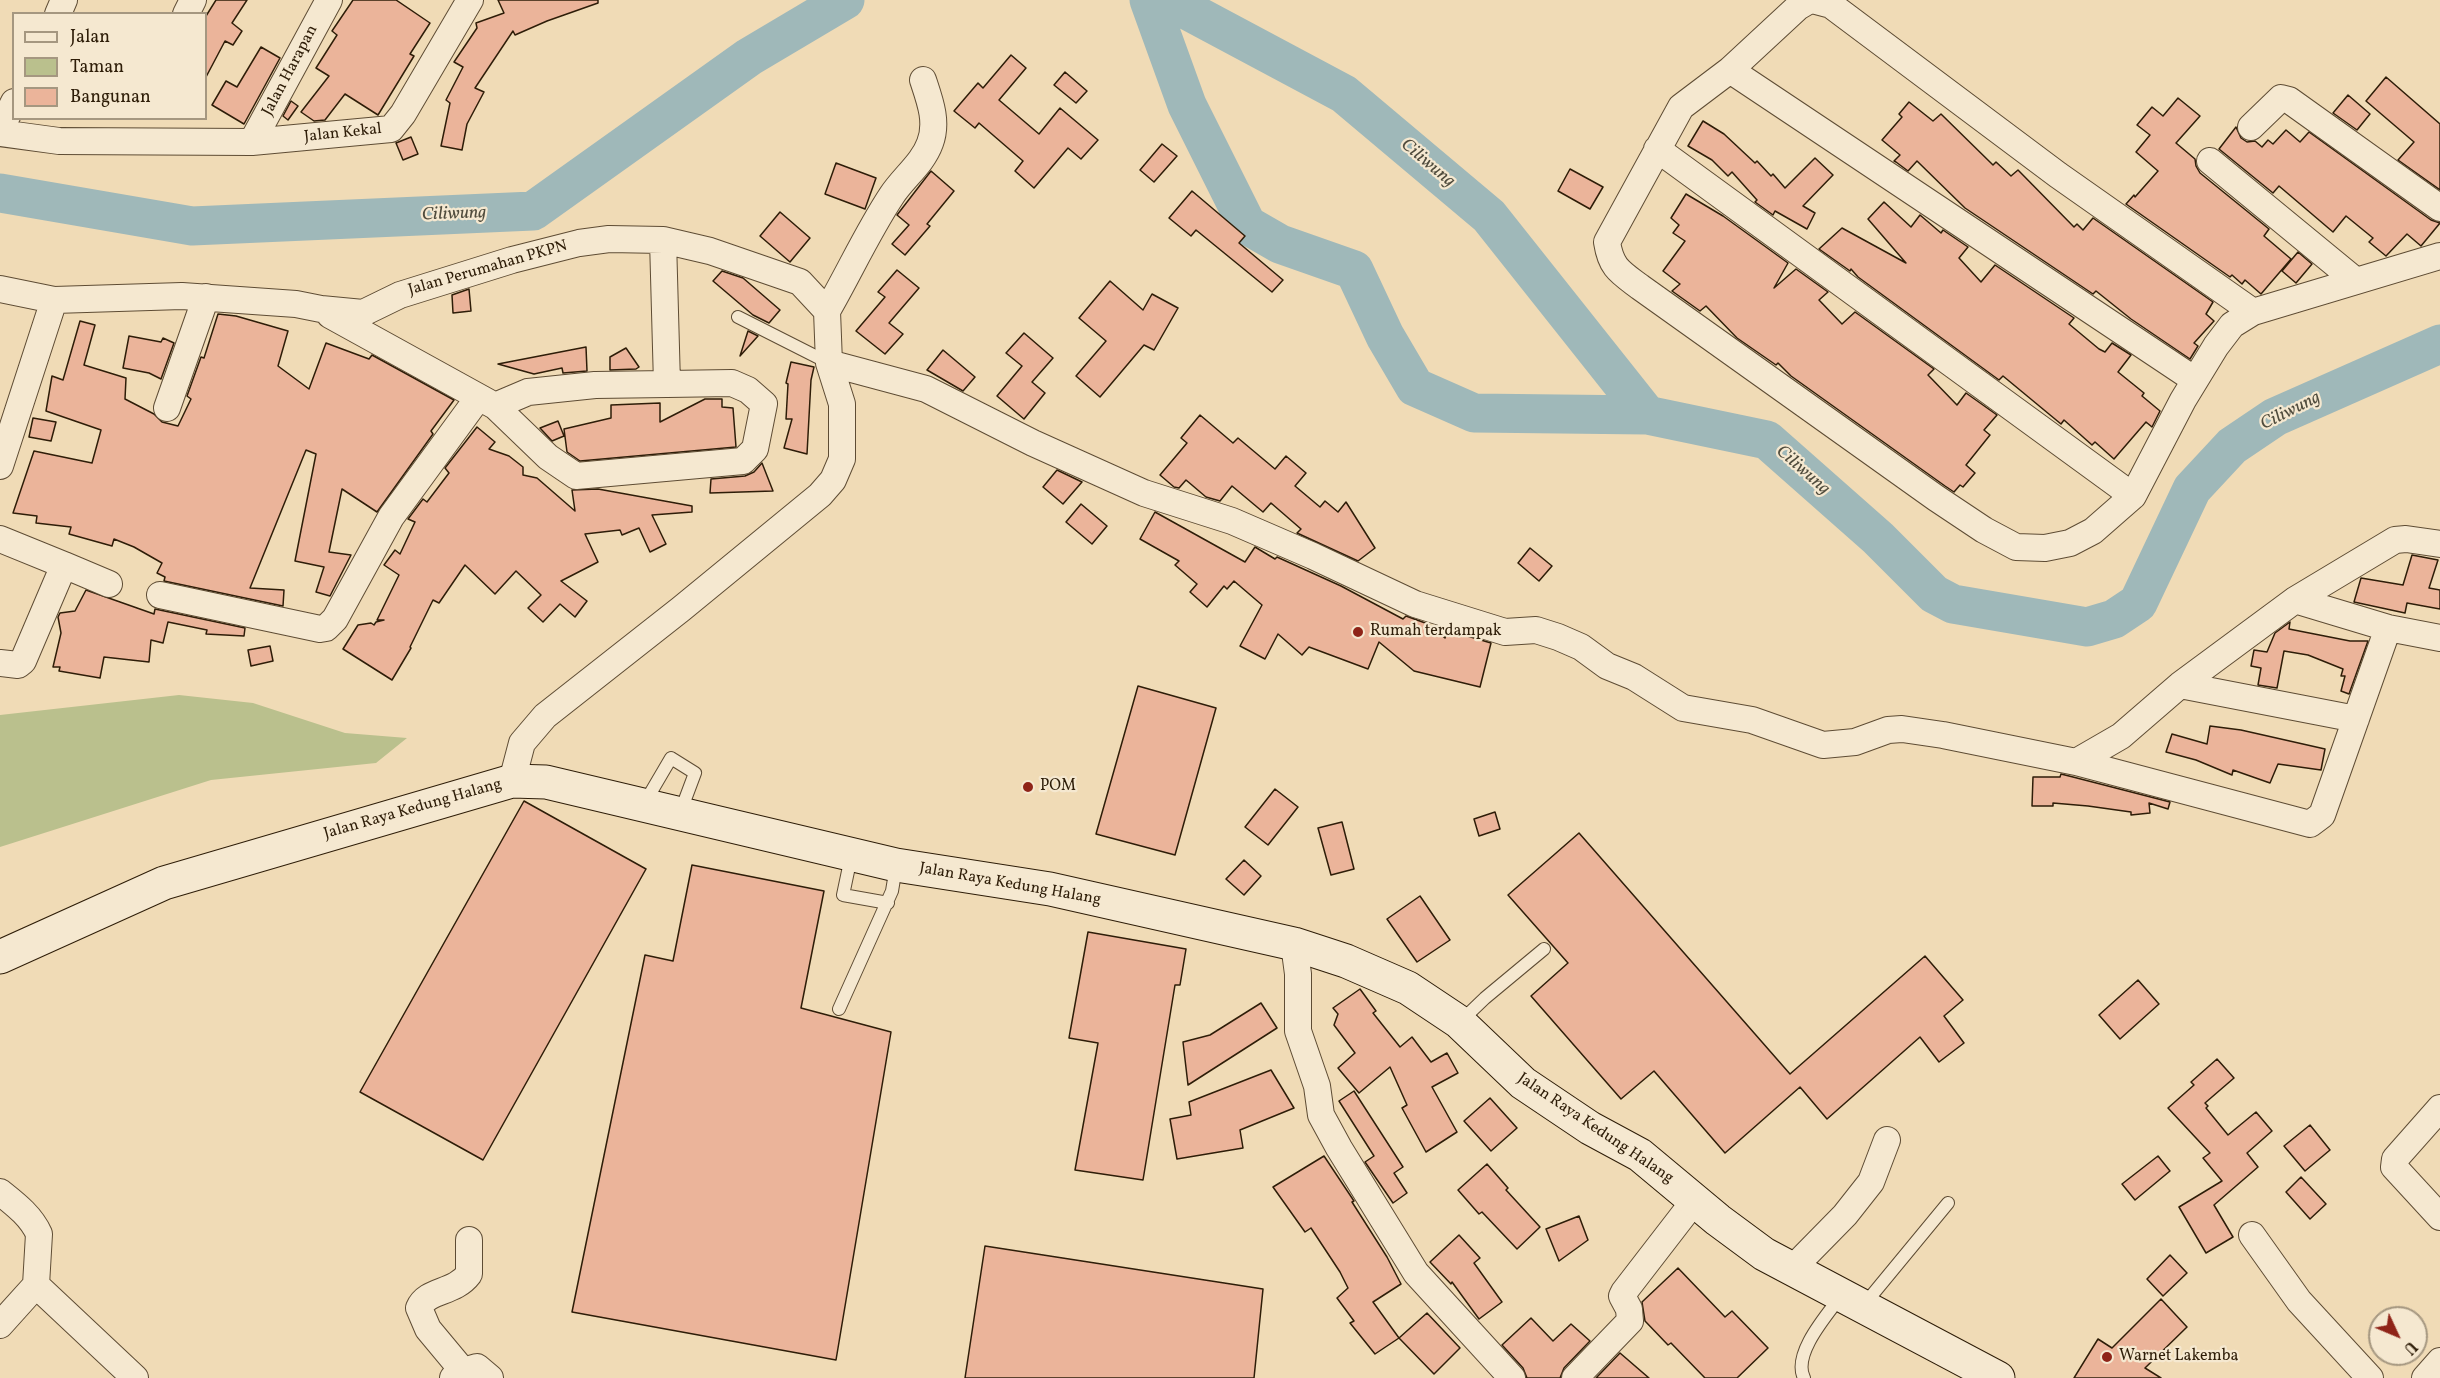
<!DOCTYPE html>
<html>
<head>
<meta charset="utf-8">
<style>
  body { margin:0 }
  #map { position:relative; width:2440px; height:1378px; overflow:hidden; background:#f0dbb6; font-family:Vollkorn,serif }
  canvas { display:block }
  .legend { position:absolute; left:12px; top:12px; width:195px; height:108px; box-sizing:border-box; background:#f5e8d0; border:2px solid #a59780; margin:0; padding:8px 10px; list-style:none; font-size:18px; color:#2e1d08 }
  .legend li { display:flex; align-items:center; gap:12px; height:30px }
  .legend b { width:30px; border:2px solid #a59780 }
  .north { position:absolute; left:2368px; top:1306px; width:60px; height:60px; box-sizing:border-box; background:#f5e8d0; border:2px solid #a59780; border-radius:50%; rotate:134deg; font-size:16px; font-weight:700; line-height:24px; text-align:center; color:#2e1d08 }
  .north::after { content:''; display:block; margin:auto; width:21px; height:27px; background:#8f2418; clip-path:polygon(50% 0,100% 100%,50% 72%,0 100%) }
</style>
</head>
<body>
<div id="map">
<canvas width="2440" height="1378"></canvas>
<ul class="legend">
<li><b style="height:8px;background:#f5e8d0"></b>Jalan</li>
<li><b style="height:16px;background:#bac08d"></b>Taman</li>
<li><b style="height:16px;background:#ebb49a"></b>Bangunan</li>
</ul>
<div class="north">U</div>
</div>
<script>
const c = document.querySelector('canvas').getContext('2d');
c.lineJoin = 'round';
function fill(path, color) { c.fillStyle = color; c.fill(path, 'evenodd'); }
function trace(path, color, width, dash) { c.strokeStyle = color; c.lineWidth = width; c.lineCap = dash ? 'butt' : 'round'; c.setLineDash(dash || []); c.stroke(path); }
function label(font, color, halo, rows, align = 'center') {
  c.font = font + ' Vollkorn,serif'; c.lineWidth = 4.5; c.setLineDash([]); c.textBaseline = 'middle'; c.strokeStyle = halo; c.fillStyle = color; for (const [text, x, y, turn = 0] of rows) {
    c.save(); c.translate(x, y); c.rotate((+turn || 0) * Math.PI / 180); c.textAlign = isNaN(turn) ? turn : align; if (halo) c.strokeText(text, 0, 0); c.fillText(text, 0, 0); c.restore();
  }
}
const green = new Path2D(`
  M179,695L253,703L345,733L407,738L376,763L211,780L0,847V715Z`);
const river = new Path2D(`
  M1149,0L1187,105L1247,225L1280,244L1354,270L1385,336L1415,387L1474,413L1647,415
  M1168,0L1344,94L1489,216L1647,415L1767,440L1878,538L1934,594L1953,604L2087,627L2114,619L2138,603L2192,489L2232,446L2275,417L2440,344
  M0,193L192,226L533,211L749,57L845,0`);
const building = new Path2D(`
  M216,0H247L232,23L242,31L233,45L225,41L206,77V16Z
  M353,0H396L430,23L410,54L414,56L378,115L345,94L325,120L314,121L301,112L329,76L316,68L337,35L332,31Z
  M498,0H598V3L547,21L515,35L513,31L475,88L484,92L467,124L462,150L441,146L450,103L446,100L463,67L454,62L477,28L476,23L504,13Z
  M261,47L280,58L244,124L212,105L226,81L237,87Z
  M1011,55L1026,68L999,100L1039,134L1060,108L1098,140L1081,159L1068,148L1034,188L1015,171L1023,161L979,123L975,128L954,111L978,83L983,88Z
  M1065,72L1087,91L1076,103L1054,85Z
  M2386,77L2440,124V190L2398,160L2414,142L2366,101Z
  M2348,95L2370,114L2357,130L2333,113Z
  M2178,98L2200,116L2176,143L2195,159L2196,166L2200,173L2269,229L2264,236L2291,259L2261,294L2245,280L2242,284L2232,275L2230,277L2126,204L2134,195L2135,197L2158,171L2136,152L2150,135L2137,125L2152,107L2163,116Z
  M291,101L298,106L288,120L283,116Z
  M1909,102L1933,121L1941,114L1993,165L1996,162L2011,176L2018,170L2074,227L2077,224L2083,230L2093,218L2213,302L2206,314L2214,321L2194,343L2198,346L2190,359L2131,319L2096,291L2093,294L1965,208L1917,161L1908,171L1896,162L1894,161L1900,155L1882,140L1902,117L1899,114Z
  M1703,121L1724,134L1755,163L1757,161L1771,176L1773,174L1785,188L1815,158L1833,175L1803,206L1815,213L1807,229L1775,211L1773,215L1755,202L1757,200L1732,172L1728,176L1712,160L1688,146Z
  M2236,127L2241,138L2247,142L2255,141L2262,147L2268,140L2273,144L2286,130L2300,142L2309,132L2431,220L2440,223L2421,246L2407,234L2386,256L2369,242L2373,238L2346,216L2333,232L2279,186L2273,193L2219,149Z
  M411,137L418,154L403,160L396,143Z
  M1162,144L1177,156L1154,182L1140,170Z
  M836,163L876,178L865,209L825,194Z
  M1570,169L1603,187L1590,209L1558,191Z
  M931,171L954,191L927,224L930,226L905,255L892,244L909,225L897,215Z
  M1192,191L1245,236L1239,243L1283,280L1272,292L1196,230L1191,236L1169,218Z
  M1686,194L1723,216L1788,263L1774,288L1796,269L1828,292L1819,300L1842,324L1855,312L1934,369L1928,375L1957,405L1966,393L1997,415L1984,430L1990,435L1966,465L1975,473L1963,487L1960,485L1954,492L1945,486L1791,376L1778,363L1776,365L1737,338L1706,306L1700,311L1672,291L1680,284L1663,271L1685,241L1673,233L1679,225L1671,218Z
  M1884,202L1911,227L1920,215L1941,233L1943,230L1968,247L1959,258L1981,282L1995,265L2074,318L2069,324L2099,349L2105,352L2112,343L2131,355L2118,372L2144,393L2142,396L2160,411L2152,427L2146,422L2114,459L2095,442L2092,445L2064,420L2061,424L2003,376L1999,380L1858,277L1851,269L1850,271L1819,249L1842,228L1906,263L1868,219Z
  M780,212L810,238L790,262L760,236Z
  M2298,252L2312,264L2296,283L2282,271Z
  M897,270L919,288L889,323L903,334L885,354L856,331L885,297L878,292Z
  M722,271L743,278L780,310L769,323L753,315L713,281Z
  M1110,281L1143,310L1152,294L1178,308L1154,350L1144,345L1100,397L1076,376L1106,341L1079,318Z
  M469,289L471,311L453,313L452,295Z
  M218,314L236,316L288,331L278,366L309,389L326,343L369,359L372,355L454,400L431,431L433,434L377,512L342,489L329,552L351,555L330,596L316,592L324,567L295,561L316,454L306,450L250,588L284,590L283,606L164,581L165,577L157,573L162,563L134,547L114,539L112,546L69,534L71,527L36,523L37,516L13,513L34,451L92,463L101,430L46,411L52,376L63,380L80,321L95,325L84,365L126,378L125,399L154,414L162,422L178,426L191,399L187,396L201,357L204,358Z
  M748,331L758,336L740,356Z
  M1024,333L1053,358L1032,382L1045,393L1024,419L997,396L1022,366L1006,353Z
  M129,336L161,342L163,338L174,343L161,379L149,373L123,368Z
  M586,347L587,371L563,373L562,368L534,374L498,364Z
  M626,348L639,367L636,369L610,370V357Z
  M943,350L975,377L963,391L927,370Z
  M791,362L814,367L811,380L807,454L784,448L792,419H786L788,384L786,383Z
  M705,399H722V407L733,408L736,447L580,461L567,452L564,429L611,418V405L660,403V422Z
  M1200,415L1233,443L1238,438L1275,469L1286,456L1306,473L1295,486L1320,507L1325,501L1338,512L1346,502L1375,548L1358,561L1297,533L1301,529L1271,503L1263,512L1232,486L1220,501L1206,497L1186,480L1179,488L1174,487L1160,475L1187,443L1181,438Z
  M33,418L56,422L51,441L29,437Z
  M558,421L564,436L552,441L540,428Z
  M477,427L495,442L489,449L509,456L523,467V475L537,478L575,511L572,490L598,489L692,506V512L652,515L666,544L650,552L639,528L622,535L620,530L585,534L598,562L561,581L587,601L575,617L560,604L543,622L528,608L541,595L516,571L495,594L465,565L439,603L433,600L410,647L411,648L392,680L343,649L358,625L371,623L374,625L376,622L384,620H377L399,575L384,565L395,550L400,554L415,522L408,519L423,499L427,502L449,473L445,468Z
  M762,463L773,491L710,493L711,479L745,476L754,472Z
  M1057,470L1082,482L1063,504L1043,487Z
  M1081,504L1107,526L1092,544L1066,522Z
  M1155,512L1245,562L1255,547L1275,559L1277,557L1341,586L1403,619L1406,616L1428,624L1445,638L1447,630L1491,643L1480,687L1414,671L1379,642L1368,669L1309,647L1302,655L1278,634L1265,659L1240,646L1262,605L1234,581L1227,589L1224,586L1207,607L1190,592L1197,584L1175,565L1179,561L1140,539Z
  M1530,548L1552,566L1539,581L1518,563Z
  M2412,555L2438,560L2429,588L2440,590V609L2407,603L2405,613L2354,602L2361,578L2403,585Z
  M86,590L154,614L155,609L245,628L244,636L206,634L207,630L168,622L163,643L151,640L149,662L104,657L100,678L59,671L60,667H53L61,633L58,617L60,613L75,611Z
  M2290,622L2289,629L2350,641H2368L2349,694L2341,691L2345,676H2341L2343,669L2308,655L2284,651L2277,688L2258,685L2261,668L2251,666L2254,650L2267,652L2275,633Z
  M270,646L273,661L251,666L248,650Z
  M1138,686L1216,708L1175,855L1096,834Z
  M2210,726L2241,730L2325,749L2321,770L2278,764L2270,783L2233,770L2232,775L2196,760L2166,752L2172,734L2207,744Z
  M2061,774L2073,777L2170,802L2168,809L2149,803L2150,813L2131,815V812L2088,806L2053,803V806H2032L2033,777H2060Z
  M1275,789L1298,807L1268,845L1245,827Z
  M524,801L646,869L483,1160L360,1092Z
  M1495,812L1500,829L1479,836L1474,819Z
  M1342,822L1354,869L1331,875L1318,828Z
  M1579,833L1790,1074L1925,956L1963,1000L1944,1016L1964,1043L1939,1062L1920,1037L1827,1119L1800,1087L1725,1153L1654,1071L1621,1099L1531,996L1568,963L1508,895Z
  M1244,860L1261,876L1244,895L1226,879Z
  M692,865L824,891L801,1008L891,1032L836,1360L572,1312L645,955L673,961Z
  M1420,896L1450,940L1417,962L1387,919Z
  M1088,932L1186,949L1180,985H1175L1143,1180L1075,1170L1098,1043L1069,1038Z
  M2138,980L2159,1004L2120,1039L2099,1015Z
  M1360,989L1376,1011L1373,1013L1400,1047L1412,1037L1431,1062L1447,1053L1458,1073L1432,1087L1457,1132L1426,1152L1402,1108L1407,1105L1390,1067L1359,1093L1338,1068L1355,1053L1334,1025L1338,1014L1333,1008Z
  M1261,1003L1277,1028L1188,1085L1183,1042L1210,1035Z
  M2217,1059L2234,1078L2205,1103L2208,1106L2206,1108L2228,1135L2256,1112L2272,1131L2247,1153L2258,1167L2214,1205L2233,1237L2206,1253L2179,1207L2222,1181L2203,1158L2210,1153L2168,1108L2194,1085L2191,1082Z
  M1271,1070L1294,1108L1240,1130L1243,1148L1177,1159L1170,1119L1191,1115L1189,1102Z
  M1354,1091L1403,1167L1394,1173L1407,1193L1393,1203L1365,1162L1374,1156L1339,1101Z
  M1490,1098L1517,1128L1491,1151L1464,1121Z
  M2310,1125L2330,1150L2305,1171L2284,1146Z
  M1324,1156L1354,1201L1352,1202L1387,1257L1401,1284L1373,1302L1399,1338L1375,1354L1350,1323L1354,1321L1337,1298L1348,1288L1340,1272L1311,1228L1305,1232L1273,1187Z
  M2158,1156L2170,1171L2135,1200L2122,1184Z
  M1487,1164L1508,1188L1506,1190L1540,1227L1517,1249L1482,1212L1479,1214L1458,1190Z
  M2301,1177L2326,1204L2310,1219L2286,1192Z
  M1579,1216L1588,1240L1559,1261L1546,1229Z
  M1459,1235L1480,1258L1474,1263L1502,1302L1479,1319L1452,1282L1451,1284L1430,1262Z
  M985,1246L1263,1289L1254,1378H965Z
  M2170,1255L2187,1273L2163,1296L2147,1279Z
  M1678,1268L1725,1317L1732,1311L1768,1348L1737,1378H1705L1671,1343L1668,1345L1645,1321L1642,1302Z
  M2161,1299L2187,1327L2145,1368L2161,1378H2074L2098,1339L2112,1348Z
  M1427,1313L1460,1348L1434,1374L1399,1338Z
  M1531,1318L1553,1341L1571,1324L1590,1341L1564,1368L1560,1378H1527L1523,1368L1502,1345Z
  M1620,1353L1649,1378H1596Z`);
const lane = new Path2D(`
  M738,317L829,363
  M644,804L671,758L695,773L680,813
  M851,857L843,895L888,903
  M839,1009L892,891L896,867
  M1460,1022L1485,998L1544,949
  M1863,1306L1948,1203
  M1804,1378C1792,1354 1827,1315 1841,1296`);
const street = new Path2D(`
  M1810,0L1798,7L1730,70L1681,107L1607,242C1611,268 1620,272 1640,287L1936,498L1984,530L2016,547L2045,548L2070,543L2093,531L2133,496L2183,400L2216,346L2232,325L2253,312L2440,256
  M1812,0L1831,5L2058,175L2253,312
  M58,14L64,0
  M186,14L193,0
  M1730,70L2195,380
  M2251,127L2281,98L2289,100L2440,208
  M0,130L14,102
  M0,133L59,141L252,142L391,129L403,114L470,0
  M252,142L329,0
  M1657,149L2133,496
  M2210,161L2356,281
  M663,240L667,384
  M0,289L54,300L182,296L296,304L321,309L363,313L400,295L512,260L579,243L609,239L663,240L710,251L800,282L827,311L829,363L842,404V459L833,480L820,495L681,609L545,716L522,743L512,781
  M827,311C849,273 868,231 892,195C904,177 923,163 930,143C938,122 930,101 923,80
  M330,315L495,406L548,457L576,476L743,461L755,449L764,404L748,390L732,383L667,384L595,385L528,392L495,406
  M829,363L926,389L1033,443L1144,493L1232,521L1313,556L1415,604L1505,632L1536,630L1558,637L1581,647L1607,666L1634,677L1683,708L1752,720L1823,745L1855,742L1888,730L1902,729L1943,735L2076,762L2310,824L2322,815L2388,628
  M167,408L206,297
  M0,466L54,300
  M0,539L64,565L23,661L18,665L0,663
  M64,565L109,584
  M160,595L320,629L326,628L335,619L391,517L478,398
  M2295,600L2388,628L2440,638
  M2180,685L2356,719
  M2076,762L2121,736L2180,685L2295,600L2395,540L2406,539L2440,544
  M1294,944L1298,974V1031L1317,1086L1321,1115L1339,1148L1416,1273L1512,1378
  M2440,1108L2395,1159L2394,1167L2440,1217
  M0,1192C15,1204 31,1216 39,1234L36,1285L135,1378
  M2252,1235L2299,1301L2370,1378
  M1791,1270L1845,1215L1871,1182L1887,1140
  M0,1325L36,1285
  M463,1371L428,1329L419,1308C427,1289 454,1294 469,1274V1240
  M453,1378L463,1371L477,1367L490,1378
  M1575,1378L1630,1321L1629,1309L1622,1296L1624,1292L1695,1200
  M2425,1378L2440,1361`);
const secondary = new Path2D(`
  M0,957L164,883L512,781L546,782L896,865L1050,889L1294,944L1346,961L1408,988L1459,1022L1523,1083L1590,1128L1640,1155L1718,1220L1764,1254L1998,1378`);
const markers = [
  [1358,632,6,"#8f2418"],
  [1028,787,6,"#8f2418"],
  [2107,1357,6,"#8f2418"]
];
const streetNames = [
  ["Jalan Harapan",291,71,-62],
  ["Jalan Kekal",343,134,-6],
  ["Jalan Perumahan PKPN",488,269,-16],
  ["Jalan Raya Kedung Halang",413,810,-16],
  ["Jalan Raya Kedung Halang",1010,885,10],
  ["Jalan Raya Kedung Halang",1595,1129,34]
];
const poiNames = [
  ["Rumah terdampak",1370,632],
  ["POM",1040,787],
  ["Warnet Lakemba",2119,1357]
];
const waterNames = [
  ["Ciliwung",1427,164,40],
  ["Ciliwung",454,215,-2],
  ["Ciliwung",2291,412,-27],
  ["Ciliwung",1802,471,41]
];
fill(green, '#bac08d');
trace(river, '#9fb8b9', 39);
fill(building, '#ebb49a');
trace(building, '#2e1d08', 1.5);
trace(lane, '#5e4c34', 14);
trace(street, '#5e4c34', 28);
trace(secondary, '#2e1d08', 35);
trace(lane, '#f5e8d0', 12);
trace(street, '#f5e8d0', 26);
trace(secondary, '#f5e8d0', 33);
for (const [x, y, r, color] of markers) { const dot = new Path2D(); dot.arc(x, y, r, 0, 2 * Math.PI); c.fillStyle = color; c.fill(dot); trace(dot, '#f5e8d0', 2); }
label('16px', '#2e1d08', '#f5e8d0', streetNames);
label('16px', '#2e1d08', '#f5e8d0', poiNames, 'left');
label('italic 18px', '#504c3d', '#f5e8d0', waterNames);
</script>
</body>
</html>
